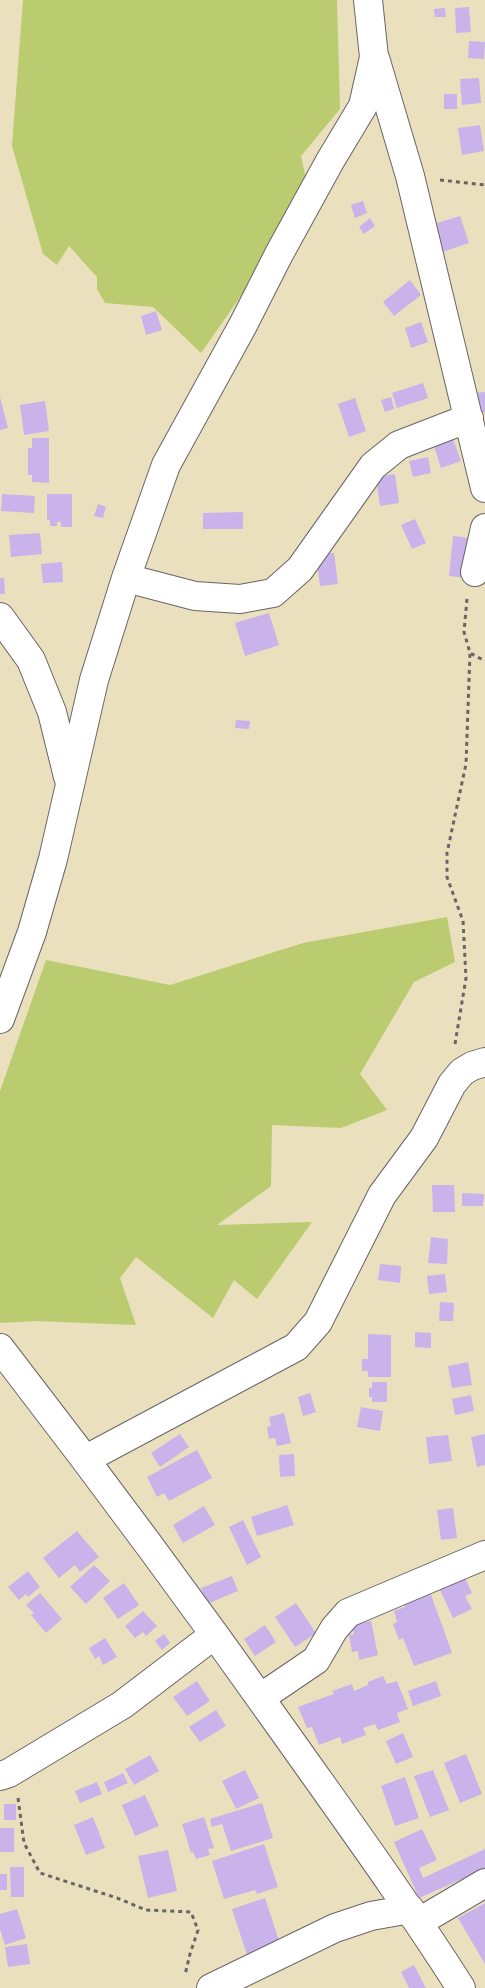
<!DOCTYPE html>
<html>
<head>
<meta charset="utf-8">
<style>
  body { margin:0 }
  canvas { display:block; background:#eae0bd }
</style>
</head>
<body>
<canvas width="485" height="1988"></canvas>
<script>
const c = document.querySelector('canvas').getContext('2d');
c.lineJoin = 'round';
function fill(path, color) { c.fillStyle = color; c.fill(path, 'evenodd'); }
function trace(path, color, width, dash) { c.strokeStyle = color; c.lineWidth = width; c.lineCap = dash ? 'butt' : 'round'; c.setLineDash(dash || []); c.stroke(path); }
const green = new Path2D(`
  M23,0H337L340,109L301,156L310,197L201,353L153,307L105,303L97,289V277L69,246L57,265L43,254L12,146Z
  M447,917L455,962L414,982L360,1074L387,1110L341,1128L272,1125L271,1186L217,1225L312,1222L257,1299L234,1280L213,1318L136,1257L120,1278L136,1325L35,1321L0,1323V1091L46,960L170,985L303,943Z`);
const building = new Path2D(`
  M469,7L471,32L456,33L455,8Z
  M445,8L446,17H435L434,9Z
  M469,41L485,42L484,59L468,58Z
  M479,78L481,103L462,105L460,79Z
  M444,94H457V109H444Z
  M480,125L484,151L462,155L458,128Z
  M363,201L367,213L355,218L351,205Z
  M460,216L469,243L440,253L431,225Z
  M370,218L375,226L364,234L359,227Z
  M410,280L421,295L394,316L383,302Z
  M156,311L162,330L146,335L141,316Z
  M421,322L428,342L411,348L405,328Z
  M423,383L428,398L397,408L392,393Z
  M485,392V412L475,413L473,393Z
  M0,397L8,428L0,430Z
  M391,397L394,409L385,412L381,400Z
  M355,398L366,431L349,437L338,404Z
  M45,401L49,431L24,435L20,405Z
  M452,436L461,461L441,468L433,443Z
  M32,438H49V483L32,482V475H28V448H32Z
  M428,457L431,473L413,477L409,461Z
  M395,474L399,503L380,506L376,477Z
  M2,494L35,496L34,513L1,511Z
  M47,494H72V527H61V522H57V526H50V520H47Z
  M98,504L106,507L103,518L94,516Z
  M243,512V529H203V513Z
  M415,519L426,543L412,549L401,525Z
  M40,533L42,554L11,557L9,535Z
  M453,536L470,538L466,578L449,576Z
  M334,553L338,584L320,586L316,554Z
  M62,562L63,582L43,583L41,564Z
  M0,578H4L5,594H0Z
  M269,613L279,645L245,656L235,623Z
  M236,720L250,721L249,729L235,728Z
  M432,1185H454L455,1212H433Z
  M462,1193L484,1194L483,1206H462Z
  M431,1237L448,1239L447,1264L428,1263Z
  M380,1264L401,1266L400,1283L378,1280Z
  M445,1274L447,1292L429,1294L427,1276Z
  M440,1302L454,1303L453,1321H439Z
  M415,1332L431,1333V1348L415,1347Z
  M368,1334L391,1335V1377H368V1371H362V1359H368Z
  M468,1362L472,1385L452,1388L448,1366Z
  M372,1382H387V1402H372V1397H369V1388H372Z
  M310,1393L316,1412L303,1416L298,1397Z
  M471,1395L474,1411L455,1415L452,1399Z
  M361,1407L383,1411L380,1431L357,1427Z
  M284,1413L291,1443L277,1446L275,1438L269,1439L267,1427L271,1426L269,1417Z
  M180,1434L189,1447L160,1467L151,1453Z
  M485,1434V1465L477,1467L471,1437Z
  M448,1435L452,1461L429,1464L426,1437Z
  M197,1450L212,1478L169,1501L164,1493L157,1497L147,1477Z
  M294,1454L295,1476L280,1477L279,1455Z
  M287,1505L294,1525L257,1536L251,1517Z
  M204,1506L215,1525L183,1543L173,1525Z
  M453,1508L457,1538L441,1540L437,1510Z
  M243,1520L261,1557L247,1565L229,1527Z
  M77,1531L99,1557L80,1572L75,1565L59,1578L43,1558Z
  M94,1565L110,1581L86,1604L70,1587Z
  M28,1571L40,1587L28,1597L26,1594L19,1600L8,1587Z
  M232,1576L238,1591L207,1604L201,1588Z
  M465,1578L472,1593L465,1596L472,1609L453,1618L440,1590Z
  M124,1583L139,1605L118,1619L103,1598Z
  M430,1592L452,1653L414,1666L403,1638L399,1640L393,1624L397,1622L394,1611L405,1607L403,1601Z
  M40,1593L62,1619L46,1633L31,1615L34,1613L26,1605Z
  M296,1603L316,1633L295,1647L275,1617Z
  M143,1611L157,1626L146,1636L143,1632L135,1638L125,1626Z
  M371,1621L378,1655L359,1660L358,1651L352,1652L349,1635L354,1634L352,1625Z
  M265,1625L276,1642L255,1656L244,1639Z
  M164,1634L170,1643L162,1650L155,1641Z
  M105,1638L117,1657L103,1665L99,1656L95,1659L89,1648Z
  M383,1676L387,1684L397,1681L408,1709L397,1713L400,1722L378,1730L375,1724L363,1728L366,1735L342,1744L340,1737L319,1745L312,1727L307,1728L298,1707L334,1694L332,1691L352,1684L354,1691L368,1685V1682Z
  M197,1681L210,1701L187,1716L173,1697Z
  M436,1681L441,1696L413,1706L408,1691Z
  M216,1710L226,1726L200,1742L189,1727Z
  M403,1733L413,1757L396,1764L386,1741Z
  M466,1754L482,1794L460,1803L444,1763Z
  M150,1755L159,1771L134,1785L125,1769Z
  M245,1770L259,1798L236,1809L222,1781Z
  M433,1770L449,1810L430,1817L414,1776Z
  M123,1773L128,1783L108,1792L104,1782Z
  M405,1777L419,1818L395,1826L381,1786Z
  M97,1782L102,1794L80,1803L75,1791Z
  M145,1795L159,1826L135,1836L122,1805Z
  M262,1803L273,1838L231,1851L222,1824L212,1827L210,1819Z
  M4,1804H16V1820H4Z
  M93,1817L105,1848L86,1855L74,1825Z
  M204,1817L214,1848L208,1849L210,1855L196,1859L193,1852L191,1853L182,1824Z
  M0,1828H14V1852H0Z
  M422,1829L437,1860L419,1868L423,1878L485,1849V1869L419,1898L394,1842Z
  M264,1844L278,1887L257,1894L255,1890L224,1899L212,1861Z
  M168,1850L177,1891L148,1898L138,1856Z
  M10,1867H24V1897H11Z
  M0,1874H7V1890H0Z
  M265,1898L282,1950L249,1961L232,1909Z
  M485,1903V1964L458,1918Z
  M17,1909L26,1938L5,1945L0,1929V1914Z
  M27,1944L30,1964L8,1967L5,1947Z
  M414,1965L426,1988H409L401,1972Z`);
const path = new Path2D(`
  M440,180L485,185
  M467,599L464,632L470,653L485,661
  M455,1044L466,978L463,921L447,877V853L466,764L470,653
  M18,1798L24,1843L40,1873L117,1898L146,1910L191,1912L198,1930L190,1954L185,1975`);
const minor = new Path2D(`
  M375,58L410,176L485,488
  M475,572L485,528
  M126,578L195,596L240,599L273,593L300,569L373,466L399,445L469,418
  M0,617L31,660L52,712L68,777
  M0,1019L32,932L53,859L94,680L126,578L166,465L243,325L279,254L330,161L363,106L374,57L368,0
  M0,1348C99,1476 196,1607 290,1740C348,1822 407,1903 461,1988
  M86,1459L296,1347L318,1322L382,1195L424,1138L452,1084L462,1072L472,1066L485,1062
  M260,1698L316,1660L334,1629L348,1613L485,1555
  M0,1776L9,1773L122,1705L214,1635
  M419,1922L485,1883
  M211,1988L335,1928L371,1916L410,1909`);
fill(green, '#bacc6f');
fill(building, '#cab2eb');
trace(minor, '#686468', 30);
trace(path, '#686468', 3, [4, 4]);
trace(minor, '#fff', 28);
</script>
</body>
</html>
